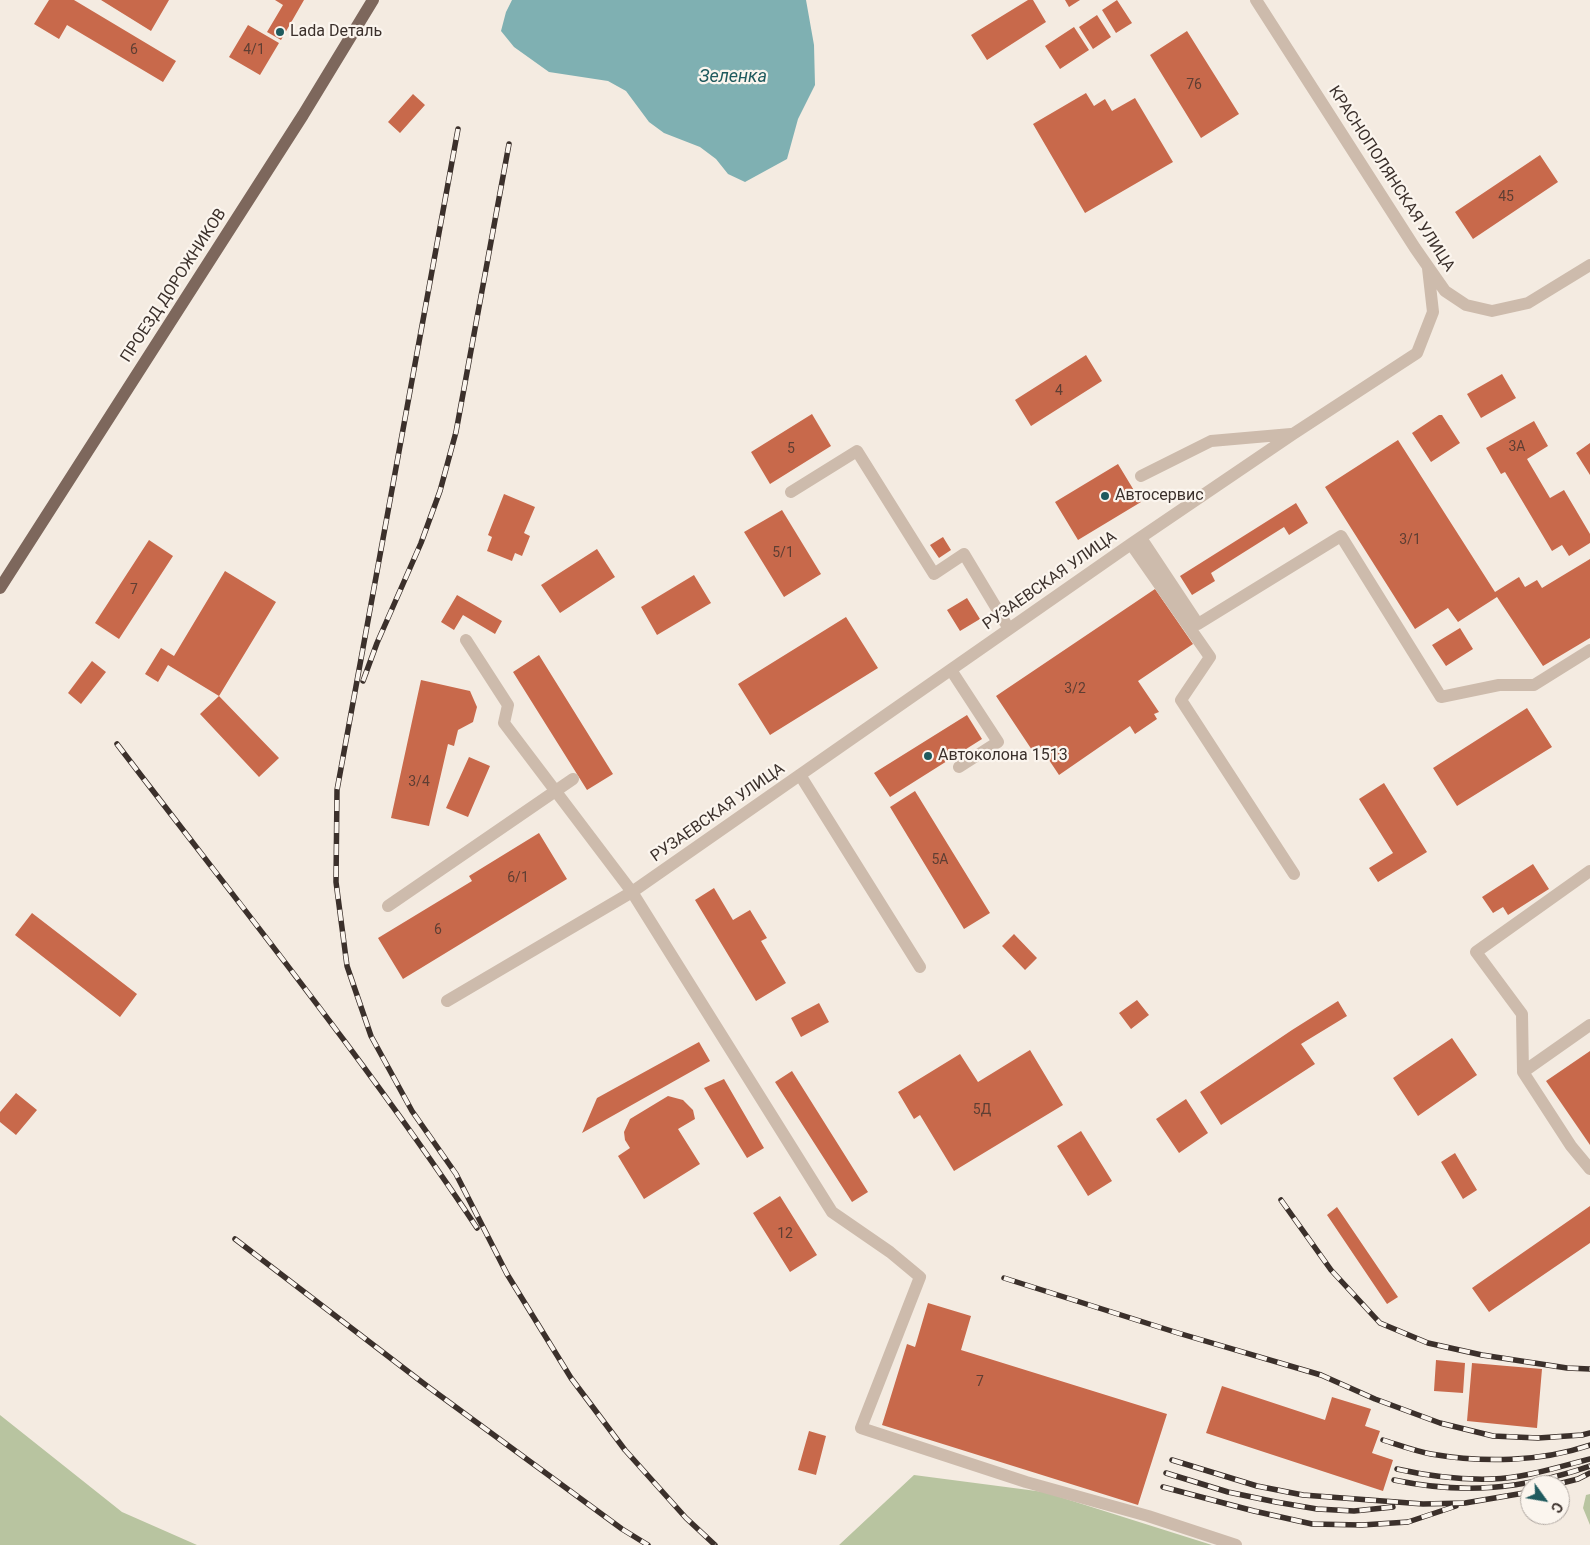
<!DOCTYPE html>
<html>
<head>
<meta charset="utf-8">
<style>
  body { margin:0 }
  #map { position:relative; width:1590px; height:1545px; overflow:hidden; background:#f4ebe1; font-family:Roboto,sans-serif }
  canvas { display:block }
  .north { position:absolute; left:1520px; top:1475px; width:50px; height:50px; box-sizing:border-box; background:#fbf5ee; border:1px solid #aea6a0; border-radius:50%; rotate:122deg; font-size:14px; font-weight:700; line-height:20px; text-align:center; color:#3b302b }
  .north::after { content:''; display:block; margin:auto; width:18px; height:22px; background:#1f5a5e; clip-path:polygon(50% 0,100% 100%,50% 72%,0 100%) }
</style>
</head>
<body>
<div id="map">
<canvas width="1590" height="1545"></canvas>
<div class="north">С</div>
</div>
<script>
const c = document.querySelector('canvas').getContext('2d');
c.lineJoin = 'round';
function fill(path, color) { c.fillStyle = color; c.fill(path, 'evenodd'); }
function trace(path, color, width, dash) { c.strokeStyle = color; c.lineWidth = width; c.lineCap = dash ? 'butt' : 'round'; c.setLineDash(dash || []); c.stroke(path); }
function label(font, color, halo, rows, align = 'center') {
  c.font = font + ' Roboto,sans-serif'; c.lineWidth = 4.5; c.setLineDash([]); c.textBaseline = 'middle'; c.strokeStyle = halo; c.fillStyle = color; for (const [text, x, y, turn = 0] of rows) {
    c.save(); c.translate(x, y); c.rotate((+turn || 0) * Math.PI / 180); c.textAlign = isNaN(turn) ? turn : align; if (halo) c.strokeText(text, 0, 0); c.fillText(text, 0, 0); c.restore();
  }
}
const green = new Path2D(`
  M0,1415L122,1512L197,1545H0Z
  M914,1475L1044,1492L1212,1545H839Z
  M1590,1494V1525L1583,1508L1586,1495Z`);
const water = new Path2D(`
  M512,0H806L814,45L815,85L798,119L787,159L745,182L728,174L716,159L700,147L664,133L649,122L626,91L608,81L549,72L514,47L501,31L506,12Z`);
const building = new Path2D(`
  M49,0H74L176,61L163,82L67,25L59,39L34,24Z
  M101,0H169L151,31Z
  M275,0H304L281,40L267,32L283,5Z
  M1028,0H1033L1046,22L987,60L971,35Z
  M1065,0H1080L1069,7Z
  M1117,0L1132,23L1116,33L1102,10Z
  M1097,15L1111,37L1093,49L1079,27Z
  M248,25L279,43L260,75L229,57Z
  M1074,27L1089,50L1060,69L1045,46Z
  M1187,31L1239,114L1201,138L1150,55Z
  M1086,93L1094,106L1105,99L1112,111L1135,98L1173,162L1085,213L1033,124Z
  M413,94L425,105L400,133L388,122Z
  M1540,155L1558,182L1473,239L1455,212Z
  M1086,355L1102,381L1031,426L1015,400Z
  M1502,374L1516,398L1481,418L1467,394Z
  M812,414L831,446L770,484L751,452Z
  M1439,415H1442L1460,443L1431,462L1412,433Z
  M1534,421L1548,446L1527,459L1550,498L1564,490L1590,534V543L1569,556L1562,545L1552,551L1505,472L1501,474L1486,448Z
  M1398,440L1495,592L1519,577L1525,587L1537,580L1542,588L1590,559V638L1543,666L1497,597L1458,622L1448,608L1415,629L1325,487Z
  M1590,443V475L1576,453Z
  M1118,464L1141,502L1078,540L1055,502Z
  M504,494L535,507L524,533L530,536L522,556L515,553L512,561L487,551L492,537L488,535Z
  M1296,503L1308,523L1289,535L1284,527L1211,573L1215,581L1192,595L1180,576Z
  M782,510L821,574L784,597L744,532Z
  M943,537L951,550L939,558L930,545Z
  M149,540L173,556L119,639L95,623Z
  M597,549L615,577L560,613L541,585Z
  M225,571L276,602L219,696L279,758L259,777L200,714L219,696L168,665L158,682L145,674L161,648L174,656Z
  M694,575L711,603L657,635L641,607Z
  M1155,589L1193,644L1138,681L1159,712L1154,714L1157,719L1135,734L1130,726L1059,775L1039,745L1032,750L996,696Z
  M457,595L502,621L495,634L463,615L454,630L441,622Z
  M967,598L980,619L960,631L947,610Z
  M846,617L878,668L770,735L738,684Z
  M1460,628L1473,649L1446,666L1432,645Z
  M539,655L613,774L587,790L513,672Z
  M92,661L106,672L81,704L68,693Z
  M421,680L470,691L477,707L473,722L458,730L454,746L448,744L429,826L391,818Z
  M1527,708L1552,747L1457,806L1433,768Z
  M967,715L982,739L890,797L874,773Z
  M469,757L490,766L468,817L446,808Z
  M1384,783L1427,852L1378,882L1369,868L1393,853L1359,799Z
  M915,791L990,913L964,929L890,807Z
  M539,833L567,879L403,979L378,938L472,881L469,876Z
  M1533,864L1549,889L1508,915L1503,907L1493,913L1482,897Z
  M714,888L733,920L750,910L767,938L761,941L786,983L756,1001L695,900Z
  M32,913L137,994L120,1017L15,935Z
  M1014,934L1037,958L1025,970L1002,946Z
  M1137,1000L1149,1015L1131,1029L1119,1013Z
  M1338,1001L1347,1016L1301,1044L1315,1064L1221,1125L1200,1092L1292,1030Z
  M819,1003L829,1022L801,1037L791,1018Z
  M1452,1038L1477,1075L1418,1116L1393,1078Z
  M699,1042L710,1061L582,1133L597,1098Z
  M1030,1050L1063,1105L954,1171L920,1115L914,1119L898,1092L960,1054L978,1082Z
  M1590,1051V1145L1546,1081Z
  M792,1071L868,1192L852,1202L775,1082Z
  M724,1079L764,1148L747,1158L704,1088Z
  M16,1093L37,1110L16,1135L0,1122V1112Z
  M668,1096L683,1100L693,1110L695,1119L678,1129L700,1164L644,1199L618,1156L630,1148L625,1140L624,1132L630,1119Z
  M1186,1099L1208,1133L1179,1153L1156,1119Z
  M1081,1131L1112,1181L1088,1196L1057,1146Z
  M1455,1153L1477,1190L1463,1199L1441,1162Z
  M780,1196L817,1255L790,1272L753,1213Z
  M1590,1206V1243L1489,1312L1472,1288Z
  M1337,1207L1398,1297L1387,1304L1327,1215Z
  M928,1303L971,1316L961,1350L1167,1414L1138,1505L882,1425L907,1344L915,1347Z
  M1436,1360L1465,1363L1463,1393L1434,1391Z
  M1472,1363L1542,1369L1537,1428L1467,1421Z
  M1222,1386L1325,1420L1332,1397L1371,1409L1365,1426L1380,1431L1372,1453L1393,1460L1383,1491L1206,1433Z
  M809,1431L826,1436L816,1475L798,1470Z`);
const minor = new Path2D(`
  M1256,0L1415,248L1445,291L1466,305L1492,311L1528,303L1590,265
  M1141,476L1211,441L1291,434
  M791,492L857,451L934,574L964,554L1009,629
  M1141,538L1198,624L1341,536L1441,697L1499,685H1534L1590,650
  M1131,544L1210,657L1181,700L1294,874
  M466,640L508,705L504,723L632,892L832,1212L890,1252L920,1277L861,1428L1026,1482L1148,1516L1236,1545
  M951,670L998,742L959,767
  M800,775L920,967
  M1590,871L1476,952L1522,1014L1523,1072L1571,1146L1590,1169
  M388,906L573,779
  M447,1001L632,892L1131,544L1293,434L1417,353L1433,312L1428,268
  M1523,1072L1590,1025`);
const major = new Path2D(`
  M0,588L303,115L373,0`);
const rail = new Path2D(`
  M458,129L337,790L336,882L347,966L371,1036L412,1111L456,1174L507,1274L571,1378L625,1450L686,1518L715,1545
  M363,681L377,643L421,543L440,491L456,432L509,144
  M117,744C239,904 366,1061 477,1228
  M1281,1200L1331,1270L1380,1323L1428,1343L1482,1355L1567,1368L1590,1369
  M235,1239L427,1386L622,1529L648,1545
  M1004,1278L1178,1333L1321,1375L1375,1399L1440,1423L1493,1436L1538,1438L1582,1435L1590,1433
  M1383,1440C1399,1445 1415,1451 1431,1454C1483,1463 1540,1462 1590,1445
  M1172,1460L1257,1486L1303,1495L1423,1504L1465,1503L1530,1492
  M1397,1469C1428,1476 1460,1480 1492,1479C1525,1478 1558,1467 1590,1459
  M1166,1473L1228,1492L1276,1502L1317,1509L1354,1511L1393,1507
  M1394,1480C1465,1495 1522,1489 1590,1466
  M1554,1485L1578,1479L1590,1473
  M1163,1487L1254,1511L1312,1524L1362,1525L1408,1522L1456,1506`);
const markers = [
  [280,32,5,"#1f5a5e"],
  [1105,496,5,"#1f5a5e"],
  [928,756,5,"#1f5a5e"]
];
const numberNames = [
  ["6",134,50],
  ["4/1",254,50],
  ["76",1194,85],
  ["45",1506,197],
  ["4",1059,391],
  ["3А",1517,447],
  ["5",791,449],
  ["3/1",1410,540],
  ["5/1",783,553],
  ["7",134,590],
  ["3/2",1075,689],
  ["3/4",419,782],
  ["5А",940,860],
  ["6/1",518,878],
  ["6",438,930],
  ["5Д",982,1110],
  ["12",785,1234],
  ["7",980,1382]
];
const poiNames = [
  ["Lada Dеталь",290,32],
  ["Автосервис",1115,496],
  ["Автоколона 1513",938,756]
];
const streetNames = [
  ["КРАСНОПОЛЯНСКАЯ УЛИЦА",1391,179,57],
  ["ПРОЕЗД ДОРОЖНИКОВ",174,286,-57],
  ["РУЗАЕВСКАЯ УЛИЦА",1050,581,-35],
  ["РУЗАЕВСКАЯ УЛИЦА",718,813,-35]
];
const waterNames = [
  ["Зеленка",733,77]
];
fill(green, '#b8c4a0');
fill(water, '#7fb0b2');
fill(building, '#c8694b');
trace(minor, '#cdbbac', 12);
trace(major, '#7d675c', 12);
trace(rail, '#3b302b', 5.5);
trace(rail, '#fbf5ee', 4, [11]);
for (const [x, y, r, color] of markers) { const dot = new Path2D(); dot.arc(x, y, r, 0, 2 * Math.PI); c.fillStyle = color; c.fill(dot); trace(dot, '#fbf5ee', 2); }
label('14px', '#5e3e33', null, numberNames);
label('16px', '#3b302b', '#fbf5ee', poiNames, 'left');
label('16px', '#3b302b', '#fbf5ee', streetNames);
label('italic 18px', '#1f5a5e', '#fbf5ee', waterNames);
</script>
</body>
</html>
